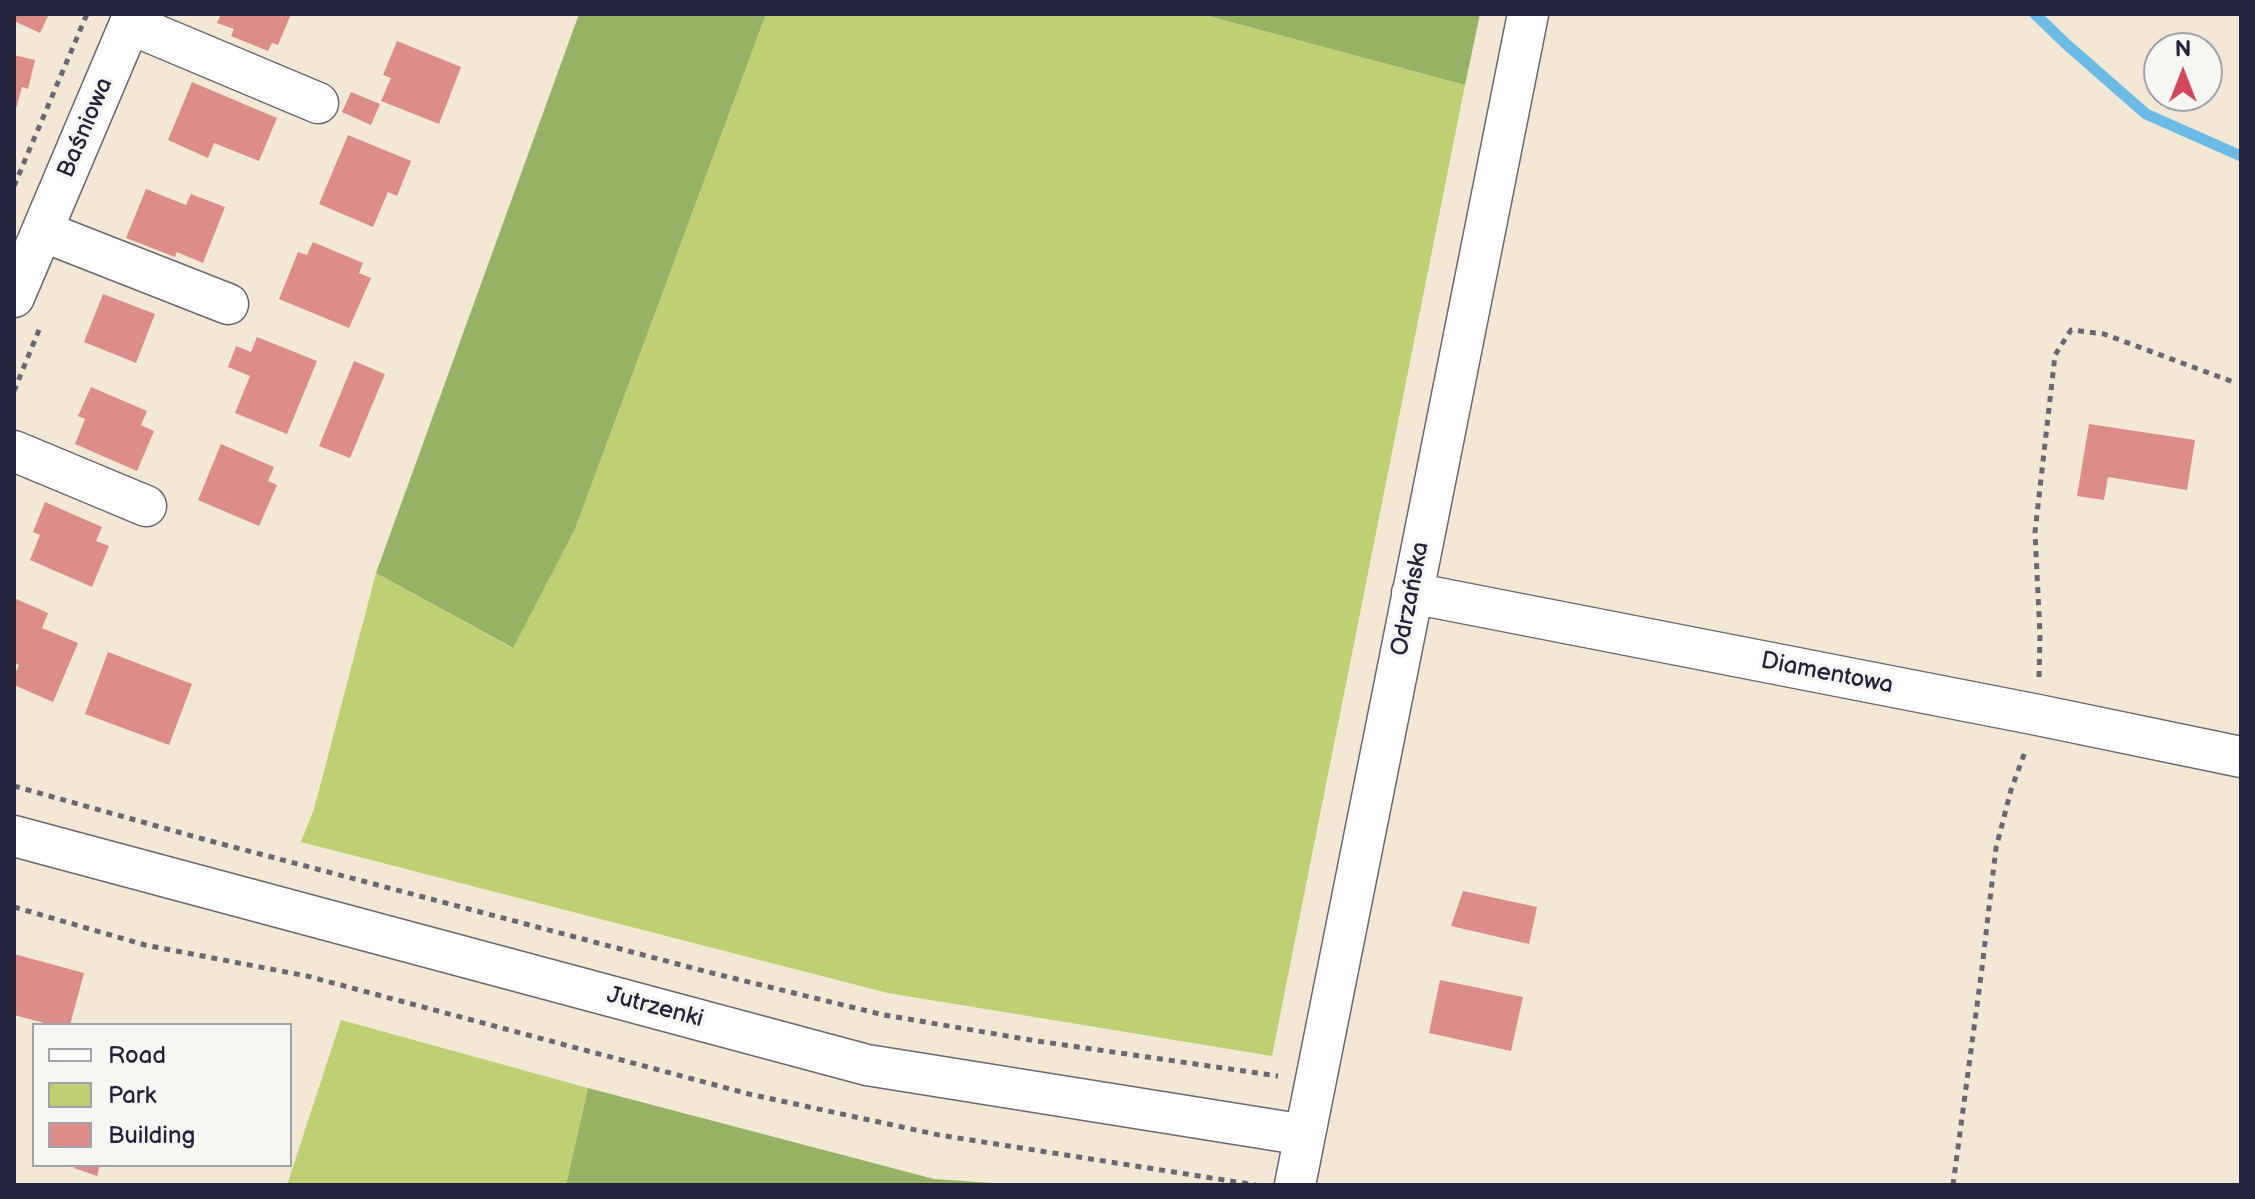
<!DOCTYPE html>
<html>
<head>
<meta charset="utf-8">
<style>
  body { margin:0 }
  #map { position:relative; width:2255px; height:1199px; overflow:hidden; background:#f2e8d4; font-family:"Balsamiq Sans",sans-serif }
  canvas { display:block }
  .frame { position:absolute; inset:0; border:16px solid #22223b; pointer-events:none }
  .legend { position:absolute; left:32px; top:1023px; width:260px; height:144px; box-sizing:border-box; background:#f6f6f2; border:2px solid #a1a1a9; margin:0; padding:10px 14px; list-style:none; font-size:24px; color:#22223b }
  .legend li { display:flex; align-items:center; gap:16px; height:40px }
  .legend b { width:40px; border:2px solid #a1a1a9 }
  .north { position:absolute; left:2143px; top:32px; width:80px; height:80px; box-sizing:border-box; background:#f6f6f2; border:2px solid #a1a1a9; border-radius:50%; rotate:0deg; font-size:22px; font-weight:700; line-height:32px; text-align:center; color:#22223b }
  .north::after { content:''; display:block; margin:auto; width:28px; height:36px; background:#d1495b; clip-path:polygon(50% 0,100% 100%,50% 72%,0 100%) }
</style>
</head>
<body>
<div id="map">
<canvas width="2255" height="1199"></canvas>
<div class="frame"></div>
<ul class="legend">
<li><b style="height:10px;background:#fff"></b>Road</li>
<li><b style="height:22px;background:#bed073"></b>Park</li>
<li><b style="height:22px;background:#dd8d89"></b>Building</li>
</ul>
<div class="north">N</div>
</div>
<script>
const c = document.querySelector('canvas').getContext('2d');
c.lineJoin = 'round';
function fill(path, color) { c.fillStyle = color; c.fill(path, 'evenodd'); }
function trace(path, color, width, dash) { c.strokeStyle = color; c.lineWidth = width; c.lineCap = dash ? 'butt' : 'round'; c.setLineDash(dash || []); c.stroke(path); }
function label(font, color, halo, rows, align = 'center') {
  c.font = font + ' "Balsamiq Sans",sans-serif'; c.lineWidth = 7; c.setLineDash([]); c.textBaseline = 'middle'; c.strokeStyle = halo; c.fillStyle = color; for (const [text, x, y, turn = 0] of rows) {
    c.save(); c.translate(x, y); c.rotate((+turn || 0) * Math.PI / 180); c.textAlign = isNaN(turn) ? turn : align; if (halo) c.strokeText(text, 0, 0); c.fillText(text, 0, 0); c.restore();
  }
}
const green = new Path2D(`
  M766,14H1201L1465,85L1272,1056L888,993L301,842L314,809L376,573L512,648L575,529Z
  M341,1020L588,1088L566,1185H287Z`);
const forest = new Path2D(`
  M579,14H766L575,529L513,648L376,573Z
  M1201,14H1480L1465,85Z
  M588,1088L934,1179L1021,1185H566Z`);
const stream = new Path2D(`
  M2035,14L2065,43L2146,114L2241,156`);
const building = new Path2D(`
  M14,14H49L40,33L14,21Z
  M221,14H291L278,45L272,43L268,51L231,36L234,29L217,23Z
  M397,41L461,67L439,124L381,101L391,78L383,75Z
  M14,55L35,60L28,89L22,87L15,112Z
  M192,82L277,118L259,161L214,143L208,158L168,140Z
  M351,92L380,104L371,125L342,112Z
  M348,135L411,161L397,196L388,192L373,227L319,204Z
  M146,189L186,205L191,194L225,207L203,263L177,252L175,257L126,238Z
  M313,242L363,263L359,273L371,278L349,328L279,299L298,252L307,255Z
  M103,294L155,314L136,363L84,342Z
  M257,337L317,361L287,434L235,413L250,376L228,367L236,346L251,352Z
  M354,361L385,374L350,458L319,446Z
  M91,387L147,411L141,425L154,431L137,471L75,444L85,419L78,416Z
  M2089,424L2195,440L2187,490L2108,477L2104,500L2077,496Z
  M221,444L274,467L268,481L277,485L259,526L198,500Z
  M45,502L102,527L96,541L109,546L92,587L30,560L40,535L33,532Z
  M14,598L48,613L42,628L78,643L53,702L14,685V676L19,665L14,663Z
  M108,652L192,684L169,745L85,714Z
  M1463,891L1537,907L1529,944L1451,926Z
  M14,954L84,973L70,1025H52L14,1015Z
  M1440,980L1523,997L1511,1051L1429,1033Z
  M75,1165H100L97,1176L74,1168Z`);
const path = new Path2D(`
  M14,186L87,14
  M14,391L41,325
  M2039,677L2040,635L2035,532L2055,355L2071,330L2104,334L2236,383
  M14,786L203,839L708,972L884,1015L1037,1041L1278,1076
  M14,907L145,945L307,976L749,1094L939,1135L1256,1185
  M1953,1185L1982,968L1996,848L2011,790L2026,749`);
const minor = new Path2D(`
  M130,24L318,103
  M42,231L228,304
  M14,297L134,14
  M14,451L146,506
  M1412,593L2038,715L2241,757
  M14,836L867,1065L1305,1135
  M1295,1185L1528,14`);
const streetNames = [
  ["Baśniowa",86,128,-67],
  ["Odrzańska",1411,599,-79],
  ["Diamentowa",1827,674,11],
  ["Jutrzenki",655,1008,15]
];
fill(green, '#bed073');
fill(forest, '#96b265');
trace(stream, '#6cbbe7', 11);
fill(building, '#dd8d89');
trace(minor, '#6b6771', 43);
trace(path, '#6b6771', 5, [6, 6]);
trace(minor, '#fff', 40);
label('24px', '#22223b', '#f6f6f2', streetNames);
</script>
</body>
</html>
